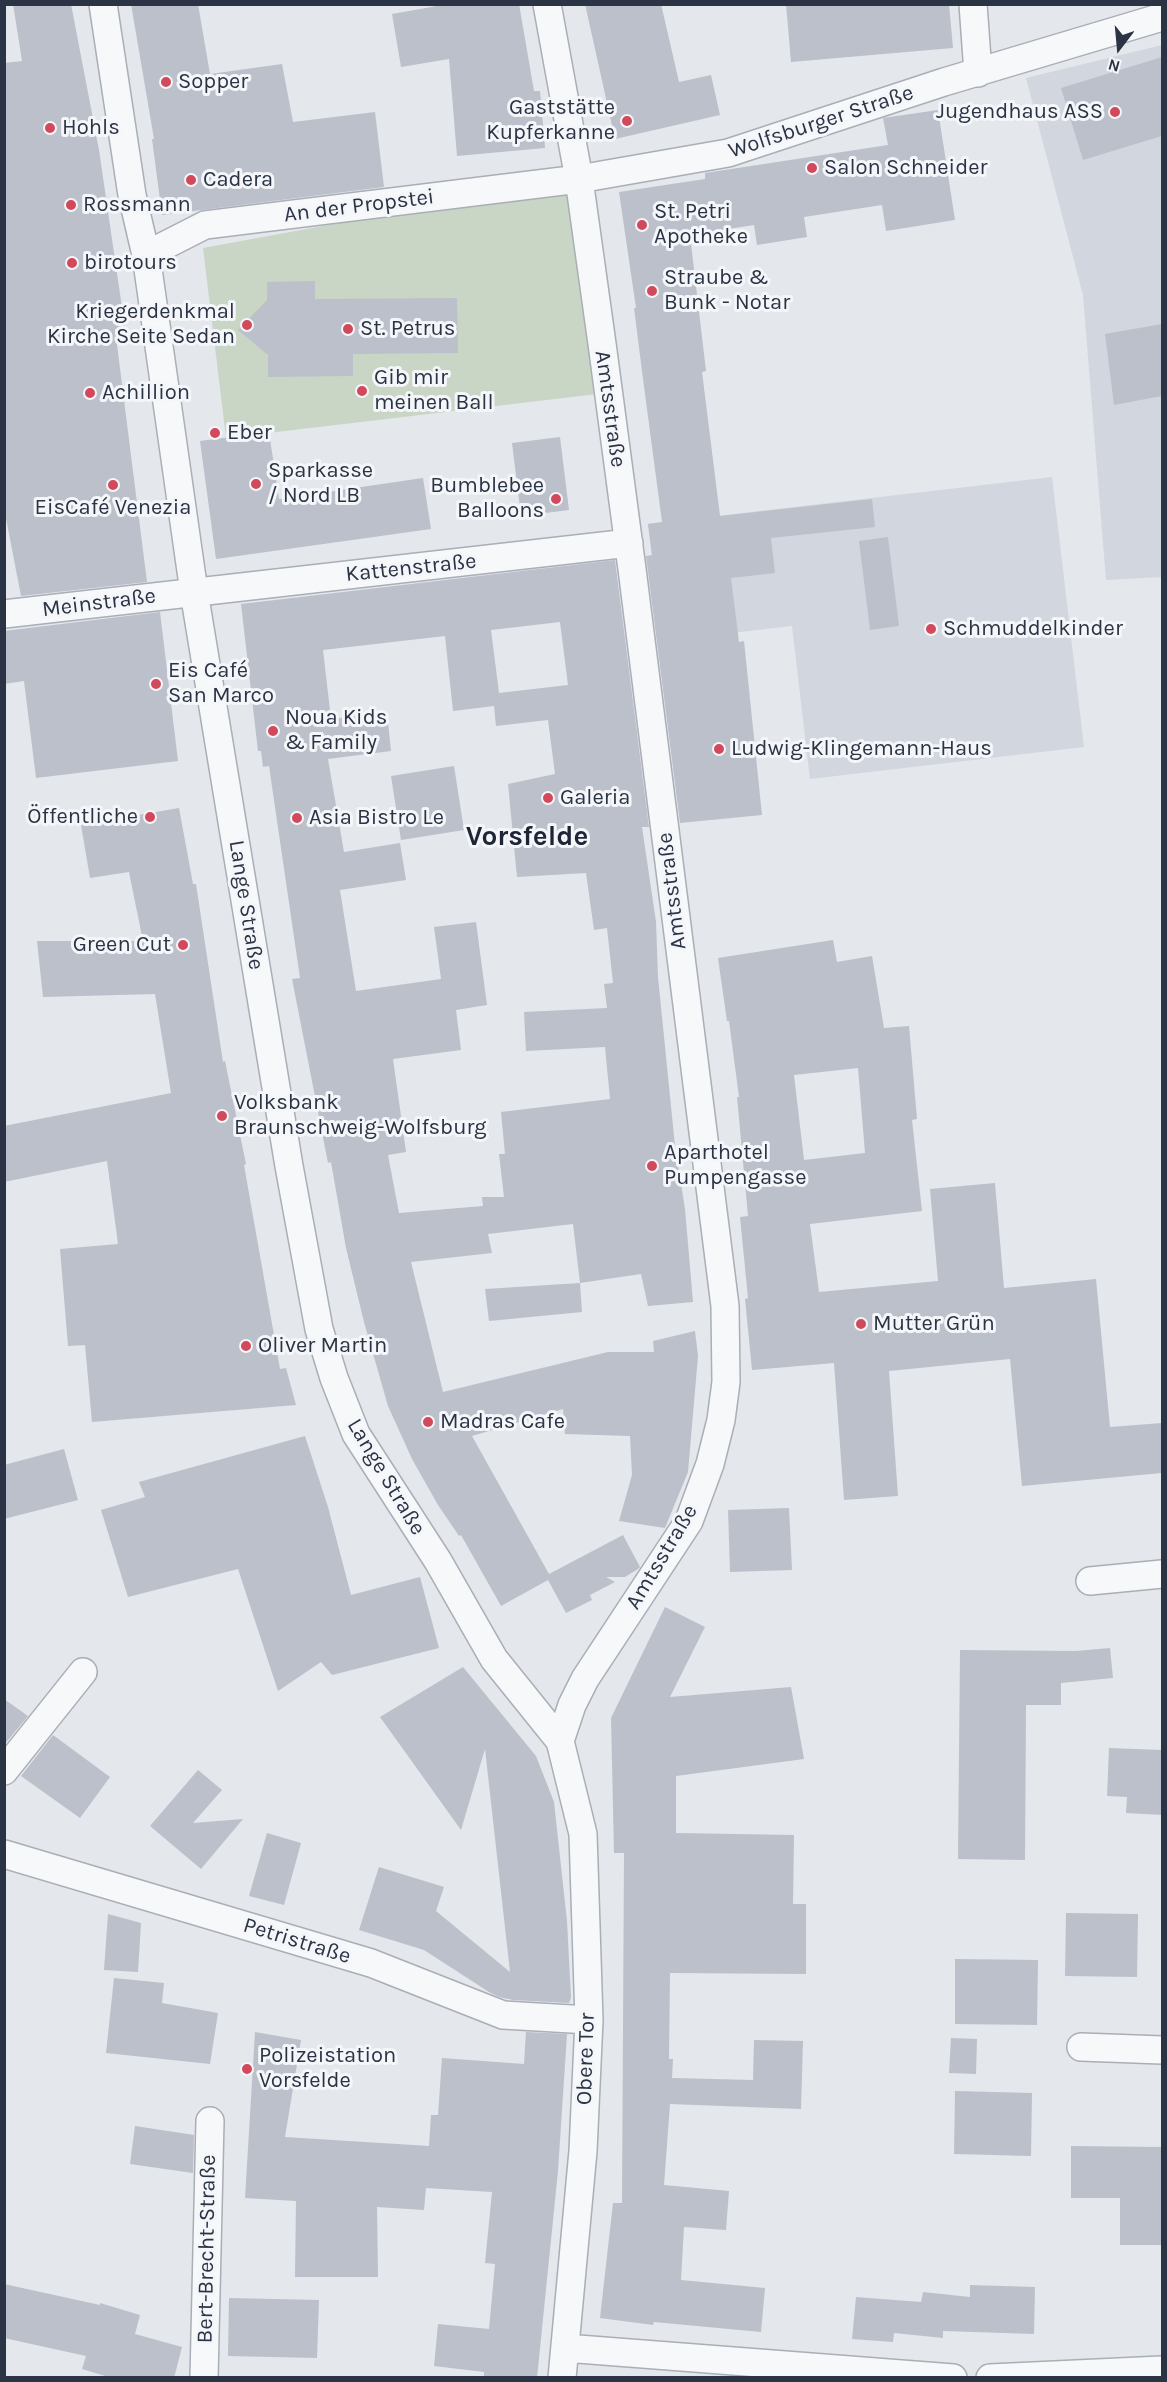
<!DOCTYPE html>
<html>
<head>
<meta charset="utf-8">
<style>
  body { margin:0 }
  #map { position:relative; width:1167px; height:2382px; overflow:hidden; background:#e4e7ec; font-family:Karla,sans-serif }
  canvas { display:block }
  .frame { position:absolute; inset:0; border:6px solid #2b3445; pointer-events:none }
  .north { position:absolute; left:1089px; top:18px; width:60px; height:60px; -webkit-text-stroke:4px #f4f6f9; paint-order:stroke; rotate:196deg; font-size:16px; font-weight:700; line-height:24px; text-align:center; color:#2b3445 }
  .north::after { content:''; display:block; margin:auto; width:21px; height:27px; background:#2b3445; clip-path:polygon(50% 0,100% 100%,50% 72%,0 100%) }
</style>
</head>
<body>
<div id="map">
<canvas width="1167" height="2382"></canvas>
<div class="frame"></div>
<div class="north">N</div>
</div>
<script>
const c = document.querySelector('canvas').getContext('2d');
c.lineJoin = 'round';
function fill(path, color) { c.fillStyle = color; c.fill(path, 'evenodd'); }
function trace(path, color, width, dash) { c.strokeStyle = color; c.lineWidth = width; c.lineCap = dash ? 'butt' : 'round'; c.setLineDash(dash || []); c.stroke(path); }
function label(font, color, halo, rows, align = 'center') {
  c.font = font + ' Karla,sans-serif'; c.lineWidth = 6; c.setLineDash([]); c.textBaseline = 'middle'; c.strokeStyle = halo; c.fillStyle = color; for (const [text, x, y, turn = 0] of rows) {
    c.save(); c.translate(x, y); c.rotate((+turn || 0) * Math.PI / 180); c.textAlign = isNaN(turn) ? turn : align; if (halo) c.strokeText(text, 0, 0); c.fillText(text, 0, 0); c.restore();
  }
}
const built = new Path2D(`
  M1162,45V577L1106,580L1083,295L1026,78Z
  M1052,477L1084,747L810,779L792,626L662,641L648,524Z`);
const green = new Path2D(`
  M579,179L614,392L226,438L203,248Z`);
const building = new Path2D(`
  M13,4H71L99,150L125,328L115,329L147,582L21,596L4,508V63L22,61Z
  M131,4H198L210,74L282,64L293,122L375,112L384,187L162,215L152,139H154Z
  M448,4H519L534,91H540L545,148L457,156L449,59L401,67L392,14Z
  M585,4H661L679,82L711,75L720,115L615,139Z
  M786,4H949L953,48L791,62Z
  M1162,57V136L1083,160L1061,88Z
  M938,110L955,220L886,231L882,205L804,217L807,237L757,245L754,225L690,235L706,371L702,372L720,516L872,499L875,527L771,538L775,573L731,578L739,642L744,641L762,815L680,823L646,556L652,555L648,524L662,522L643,379L634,308H636L619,192L705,179V173L888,145L883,118Z
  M315,281V299L457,298L458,353L353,354V376L268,377V355L238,330L267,300V282Z
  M1162,324V396L1114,405L1105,334Z
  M269,432L279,499L423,478L431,529L216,559L200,441Z
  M560,437L569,510L521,516L512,443Z
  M888,537L899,626L870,630L859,541Z
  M615,560L649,827H642L656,922L658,977L675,1146L685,1209L693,1302L648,1306L641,1274L580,1283L573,1224L488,1234L492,1253L411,1262L443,1392L608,1352H654L653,1341L695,1331L698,1356L688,1472L665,1528L619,1521L632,1475L630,1436L565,1434L563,1409L472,1436L549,1574L623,1535L640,1567L638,1569L625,1577H606L615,1582L590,1595L592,1600L566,1613L548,1580L501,1606L461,1535L459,1536L438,1505L412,1459L388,1406L364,1322L346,1248L331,1162L328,1163L292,979L300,978L269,766L263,767L261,751H258L241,604ZM560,622L568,685L499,693L491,630ZM445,636L453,711L494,706L496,726L548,720L555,774L508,784L517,877L586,873L594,930L607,928L613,983L604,984L607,1008L524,1012L526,1051L605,1047L610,1099L501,1112L505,1154H499L504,1197H482L483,1206L399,1213L388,1155L406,1152L393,1059L461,1050L456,1010L487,1005L476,922L434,927L441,979L356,991L340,890L406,880L400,843L344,852L328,759L391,751L387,713L331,719L323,650Z
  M160,612L178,761L36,778L24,681L4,684V631Z
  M454,766L464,830L401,840L391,776Z
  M179,808L193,884H196L223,1062L225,1061L246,1164L244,1165L280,1369L286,1368L296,1405L92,1422L85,1345L68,1346L60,1249L118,1244L107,1161L4,1182V1126L171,1093L155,994L43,997L37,941H143L129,872L90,878L81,825Z
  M833,940L837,962L872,956L884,1028L909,1026L917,1119L912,1120L922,1211L810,1224L819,1292L938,1281L930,1189L995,1183L1004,1288L1096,1279L1110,1427L1162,1423V1473L1022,1486L1010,1359L889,1371L898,1496L844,1500L834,1363L752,1370L745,1299L748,1298L740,1217L748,1216L737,1097H739L729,1021H727L718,958ZM858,1068L865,1153L804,1160L794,1075Z
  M580,1283L582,1312L489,1321L485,1289Z
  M305,1436L328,1507L351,1595L420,1577L439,1648L332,1675L321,1662L278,1691L238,1569L128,1597L101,1510L145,1497L139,1482Z
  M64,1449L78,1500L4,1519V1465Z
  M789,1508L792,1570L730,1572L728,1510Z
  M665,1607L705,1627L670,1697L791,1687L804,1759L676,1776V1833L794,1835L793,1904H806V1974L670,1973L669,2059H673L672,2078L753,2080L754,2040L803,2041L801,2109L670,2104L664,2185L729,2191L726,2230L684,2227L681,2280L765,2288L761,2332L654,2322L653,2325L600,2318L613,2203H622L624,1853H614L611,1718Z
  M1110,1648L1113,1678L1061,1683V1705H1026L1025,1860L958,1859L960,1650L1076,1651Z
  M463,1667L536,1756L554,1802L567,1921L571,1998L569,2003L513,2000L499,1997L489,1992L424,1950L359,1930L379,1867L444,1887L436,1911L510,1972L485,1749L461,1830L380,1717Z
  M4,1699L28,1716L4,1745Z
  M53,1735L110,1777L80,1818L21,1776Z
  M1109,1748L1162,1750V1815L1126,1813L1127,1797L1107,1796Z
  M198,1770L222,1790L193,1823L243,1819L201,1869L150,1826Z
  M267,1833L301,1843L284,1905L249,1896Z
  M1066,1913L1138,1914L1137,1977L1065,1976Z
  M108,1914L141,1923L138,1972L104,1970Z
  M955,1959L1038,1960L1037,2025L955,2024Z
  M114,1978L164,1983L162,2003L218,2013L210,2064L106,2053Z
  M255,2032L301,2040L285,2137L429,2146L431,2115H438L442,2058L524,2064L526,2032L567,2034L558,2171L537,2378H484V2372L434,2366L438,2324L489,2329L495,2264L485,2263L492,2192L426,2188L424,2210L377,2207L378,2277H295L296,2201L245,2198Z
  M951,2038L977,2039L976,2074L949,2073Z
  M955,2091L1032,2093L1031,2156L954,2154Z
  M135,2126L194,2135L193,2173L130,2164Z
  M1071,2146L1162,2147V2245H1120V2198H1071Z
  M4,2284L100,2305V2303L140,2315L135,2334L182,2347L174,2378H112L82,2369L86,2356L4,2338Z
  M970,2285L1035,2287L1034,2334L943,2331V2338L894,2333L893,2342L852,2339L856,2297L921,2302L923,2292L970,2297Z
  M229,2298L319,2300L317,2358L228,2356Z`);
const street = new Path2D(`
  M103,4L132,195L146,255L194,592L289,1166L319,1329L334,1378L356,1434L438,1561L494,1659L560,1741L583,1834L589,2020L583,2151L562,2378
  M547,4L579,179L603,351L632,569L725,1306L726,1382L721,1420L710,1464L689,1521L585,1679L572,1705L560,1741
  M973,4L978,73
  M146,255L205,225L579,179L728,153L944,82L1162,17
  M4,614L629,543
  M1090,1581L1162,1574
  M4,1771L83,1672
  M4,1854L371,1963L503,2015L589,2020
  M1081,2047L1162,2050
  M565,2348L953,2378
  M204,2378L210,2121
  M990,2378L1162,2370`);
const markers = [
  [166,82,6,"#d1495b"],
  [1115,112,6,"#d1495b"],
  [627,121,6,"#d1495b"],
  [50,128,6,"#d1495b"],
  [812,168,6,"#d1495b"],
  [191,180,6,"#d1495b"],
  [71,205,6,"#d1495b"],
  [642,225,6,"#d1495b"],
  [72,263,6,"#d1495b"],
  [652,291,6,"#d1495b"],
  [247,325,6,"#d1495b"],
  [348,329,6,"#d1495b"],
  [362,391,6,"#d1495b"],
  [90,393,6,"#d1495b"],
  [215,433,6,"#d1495b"],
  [256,484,6,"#d1495b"],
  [113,485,6,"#d1495b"],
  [556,499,6,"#d1495b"],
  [931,629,6,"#d1495b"],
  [156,684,6,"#d1495b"],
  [273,731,6,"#d1495b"],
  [719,749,6,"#d1495b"],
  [548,798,6,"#d1495b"],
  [150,817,6,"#d1495b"],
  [297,818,6,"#d1495b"],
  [183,945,6,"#d1495b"],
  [222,1116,6,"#d1495b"],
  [652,1166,6,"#d1495b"],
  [861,1324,6,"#d1495b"],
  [246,1346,6,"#d1495b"],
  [428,1422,6,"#d1495b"],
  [247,2069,6,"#d1495b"]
];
const poiNames = [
  ["Sopper",178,82],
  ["Gaststätte",615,108,"right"],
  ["Kupferkanne",615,133,"right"],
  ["Jugendhaus ASS",1103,112,"right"],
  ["Hohls",62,128],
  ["Salon Schneider",824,168],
  ["Cadera",203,180],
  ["Rossmann",83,205],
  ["St. Petri",654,212],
  ["Apotheke",654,237],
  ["birotours",84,263],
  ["Straube &",664,278],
  ["Bunk - Notar",664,303],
  ["Kriegerdenkmal",235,312,"right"],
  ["Kirche Seite Sedan",235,337,"right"],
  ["St. Petrus",360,329],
  ["Gib mir",374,378],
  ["meinen Ball",374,403],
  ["Achillion",102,393],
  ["Eber",227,433],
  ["Sparkasse",268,471],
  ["/ Nord LB",268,496],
  ["Bumblebee",544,486,"right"],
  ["Balloons",544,511,"right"],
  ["EisCafé Venezia",113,508,"center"],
  ["Schmuddelkinder",943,629],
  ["Eis Café",168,671],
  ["San Marco",168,696],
  ["Noua Kids",285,718],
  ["& Family",285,743],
  ["Ludwig-Klingemann-Haus",731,749],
  ["Galeria",560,798],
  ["Öffentliche",138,817,"right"],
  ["Asia Bistro Le",309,818],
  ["Green Cut",171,945,"right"],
  ["Volksbank",234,1103],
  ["Braunschweig-Wolfsburg",234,1128],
  ["Aparthotel",664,1153],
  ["Pumpengasse",664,1178],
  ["Mutter Grün",873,1324],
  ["Oliver Martin",258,1346],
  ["Madras Cafe",440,1422],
  ["Polizeistation",259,2056],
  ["Vorsfelde",259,2081]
];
const streetNames = [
  ["Wolfsburger Straße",821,122,-18],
  ["An der Propstei",359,206,-7],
  ["Amtsstraße",610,409,82],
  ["Kattenstraße",411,568,-6],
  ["Meinstraße",99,603,-7],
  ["Amtsstraße",672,891,-97],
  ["Lange Straße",246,905,81],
  ["Lange Straße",386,1477,59],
  ["Amtsstraße",662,1557,-59],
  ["Petristraße",297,1941,17],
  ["Obere Tor",586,2059,-88],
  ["Bert-Brecht-Straße",207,2249,-89]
];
const districtNames = [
  ["Vorsfelde",527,837]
];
fill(built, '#d2d6de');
fill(green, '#c9d6c5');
fill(building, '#bbc0ca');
trace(street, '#a9aeb7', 30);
trace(street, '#f7f8fa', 27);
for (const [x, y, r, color] of markers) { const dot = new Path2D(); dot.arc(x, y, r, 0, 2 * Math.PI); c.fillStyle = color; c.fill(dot); trace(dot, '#f4f6f9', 2); }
label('22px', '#2b3445', '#f4f6f9', poiNames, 'left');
label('22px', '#2b3445', '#f4f6f9', streetNames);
label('bold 28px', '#1d2536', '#f4f6f9', districtNames);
</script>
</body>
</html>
